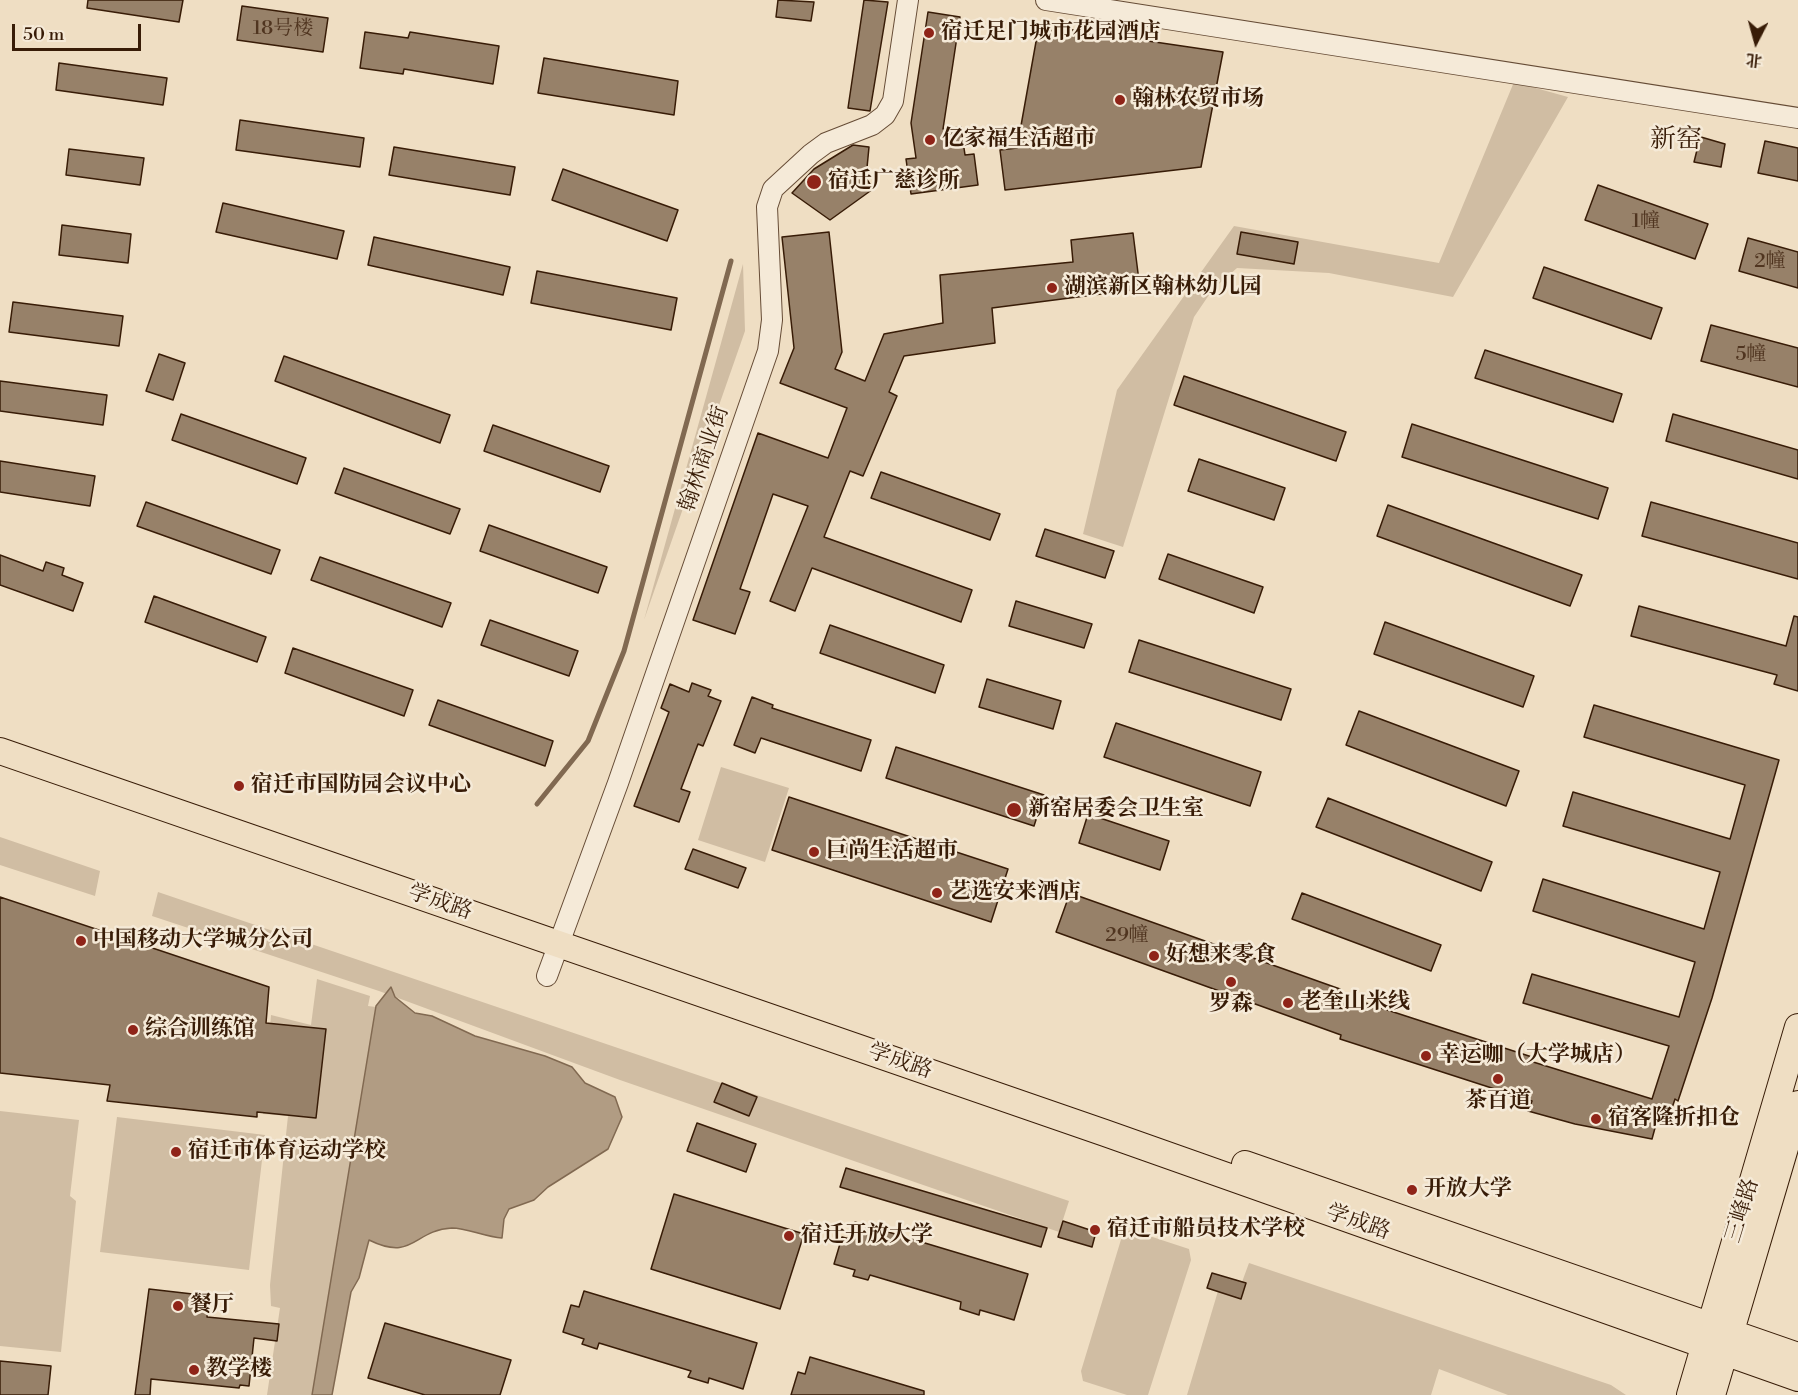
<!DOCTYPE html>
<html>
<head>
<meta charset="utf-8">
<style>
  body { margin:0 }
  #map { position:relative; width:1798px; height:1395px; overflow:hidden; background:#efdec3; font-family:"Libre Bodoni","Noto Serif SC",serif }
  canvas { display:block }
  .north { position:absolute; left:1726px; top:12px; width:60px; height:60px; -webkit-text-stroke:4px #f5ead8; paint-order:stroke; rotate:186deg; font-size:16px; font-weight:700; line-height:24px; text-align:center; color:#381c07 }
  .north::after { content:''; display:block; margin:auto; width:21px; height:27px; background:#381c07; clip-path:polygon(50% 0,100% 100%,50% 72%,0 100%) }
  .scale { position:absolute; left:12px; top:24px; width:129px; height:27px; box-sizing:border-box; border:3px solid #381c07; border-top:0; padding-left:8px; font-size:18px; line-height:21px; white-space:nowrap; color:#381c07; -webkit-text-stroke:4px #f5ead8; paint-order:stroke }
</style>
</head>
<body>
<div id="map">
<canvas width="1798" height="1395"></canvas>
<div class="north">北</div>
<div class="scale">50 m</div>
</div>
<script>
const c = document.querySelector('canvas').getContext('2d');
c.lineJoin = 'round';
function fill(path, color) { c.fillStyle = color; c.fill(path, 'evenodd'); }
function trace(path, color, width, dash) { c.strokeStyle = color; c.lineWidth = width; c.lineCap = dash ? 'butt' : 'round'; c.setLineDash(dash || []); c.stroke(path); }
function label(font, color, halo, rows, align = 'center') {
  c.font = font + ' "Libre Bodoni","Noto Serif SC",serif'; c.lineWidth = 5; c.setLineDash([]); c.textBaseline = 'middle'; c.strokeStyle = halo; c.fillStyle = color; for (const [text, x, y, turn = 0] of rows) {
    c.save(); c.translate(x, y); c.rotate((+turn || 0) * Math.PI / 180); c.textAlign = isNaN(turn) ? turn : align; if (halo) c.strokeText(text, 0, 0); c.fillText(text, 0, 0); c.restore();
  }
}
const green = new Path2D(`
  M1514,82L1568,97L1453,297L1329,273L1237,268L1213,289L1194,317L1123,547L1083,534L1117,390L1234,226L1439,263Z
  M743,264L745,331L644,620Z
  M721,767L789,788L765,862L698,840Z
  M0,837L100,871L95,896L0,865Z
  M158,892L1069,1201L1059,1232L620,1080L379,991L152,916Z
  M317,979L370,996L368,1006L376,1007L312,1395H267L280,1308L271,1306L270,1285L288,1116L263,1114L271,1015L311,1025Z
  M0,1111L79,1120L70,1196L76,1201L61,1352L0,1346Z
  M117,1117L265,1135L249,1270L100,1252Z
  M1131,1230L1189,1249L1191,1260L1148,1395H1127L1083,1381L1081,1371L1123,1233Z
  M1249,1263L1611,1385L1626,1395H1508L1439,1369L1431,1395H1187L1218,1291L1242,1282Z`);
const water = new Path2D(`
  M391,987L395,997L415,1013L432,1016L475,1036L545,1056L572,1067L585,1083L615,1097L622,1117L608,1149L548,1187L534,1200L509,1209L504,1219L502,1238C485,1237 467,1228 452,1228C413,1230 414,1262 369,1240L359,1278L351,1292L332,1395H312L376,1006Z`);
const stream = new Path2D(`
  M537,804L588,741L624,651L731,261`);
const building = new Path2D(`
  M88,0H183L179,22L87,8Z
  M778,0L814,2L811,21L776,17Z
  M864,0L888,2L870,111L848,108Z
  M242,6L328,18L323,52L237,40Z
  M928,12L960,17L943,129L961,127L965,155L974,154L978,185L911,194L906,159L916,158L911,123Z
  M1039,25L1223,52L1201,167L1005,190L1000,150L1017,148Z
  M365,32L408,38L410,32L499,46L493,84L404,69L403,74L360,68Z
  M544,58L678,81L674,115L538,93Z
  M59,63L167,78L163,105L56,90Z
  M240,120L364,138L360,167L236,150Z
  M1694,135L1725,144L1721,167L1694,162L1697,150L1692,148L1690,143Z
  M1765,141L1798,148V181L1758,173Z
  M853,145L869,147L866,178L873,189L830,220L792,193L814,169Z
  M394,147L515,167L510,195L389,175Z
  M69,149L144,158L140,185L66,175Z
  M563,169L678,210L667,241L552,200Z
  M1598,185L1708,224L1695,259L1585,220Z
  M223,203L344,231L337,259L216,232Z
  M62,225L131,234L128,263L59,255Z
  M829,232L842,352L835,369L865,381L884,334L943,323L940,275L1073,262L1071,240L1133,233L1140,289L992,308L995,343L904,356L889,392L897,396L863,476L850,471L824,537L972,590L961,622L812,568L795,611L770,601L808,506L773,494L740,589L750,592L735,634L693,620L758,433L828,458L847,408L780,383L794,348L782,237Z
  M1241,232L1298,242L1294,264L1237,254Z
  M374,237L510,267L503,295L368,265Z
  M1748,238L1798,252V288L1739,271Z
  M1544,267L1662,308L1651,339L1533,298Z
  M537,271L677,298L671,330L531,303Z
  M13,302L123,316L119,346L9,332Z
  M1711,325L1798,348V387L1701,361Z
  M1485,350L1622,394L1613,422L1475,378Z
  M159,354L185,363L173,400L146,391Z
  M284,356L450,415L440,443L275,381Z
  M1184,376L1346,432L1336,461L1174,405Z
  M0,381L107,395L103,425L0,411Z
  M181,414L306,458L297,484L172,440Z
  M1673,414L1798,450V479L1666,441Z
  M1412,424L1608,488L1598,519L1402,457Z
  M493,425L609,466L600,492L484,451Z
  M1199,459L1285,488L1274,520L1188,491Z
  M0,461L95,476L90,506L0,492Z
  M344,468L460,509L450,534L335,493Z
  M881,472L1000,514L990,540L871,498Z
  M146,502L280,550L271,574L137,526Z
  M1651,502L1798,543V579L1642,536Z
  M1388,505L1582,575L1570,606L1377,536Z
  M489,525L607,567L598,593L480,551Z
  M1045,529L1114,551L1105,578L1036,556Z
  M1168,554L1263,587L1254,613L1159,579Z
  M0,555L43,571L46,562L64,568L62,575L83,583L73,611L0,585Z
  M320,557L451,603L442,627L311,580Z
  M154,596L266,637L257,662L145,622Z
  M1016,601L1092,624L1084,648L1009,626Z
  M1639,606L1786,646L1794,616L1798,617V691L1774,684L1777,675L1631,636Z
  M490,620L578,651L569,676L481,645Z
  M1385,622L1534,676L1523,707L1374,654Z
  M830,625L944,665L935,693L820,653Z
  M1139,640L1291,689L1281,720L1129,672Z
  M293,648L413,690L404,716L285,673Z
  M987,679L1061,701L1053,729L979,707Z
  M692,683L711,690L708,696L721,701L703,746L698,744L681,789L690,792L679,822L634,806L669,712L661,708L670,684L689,692Z
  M752,697L773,705L772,708L871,740L861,771L761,738L755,753L734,745Z
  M438,700L553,741L545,766L429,725Z
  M1594,705L1779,760L1712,998L1678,1101L1675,1099L1668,1120L1658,1117L1652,1139L1575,1124L1528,1111L1532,1101L1340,1039L1341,1035L1056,932L1070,893L1340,989L1338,994L1532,1057L1530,1061L1652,1099L1669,1046L1523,1003L1532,974L1679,1017L1695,962L1533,911L1543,879L1704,929L1720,872L1563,826L1573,792L1730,839L1745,785L1584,737Z
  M1359,711L1519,771L1506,806L1346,745Z
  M1116,723L1261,772L1250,806L1104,757Z
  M896,747L1044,795L1034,826L886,778Z
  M789,797L1008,869L991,922L772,850Z
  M1328,798L1492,862L1481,891L1316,827Z
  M1088,814L1169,841L1160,870L1079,843Z
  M693,849L746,868L738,888L685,869Z
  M1302,893L1441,945L1431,971L1292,919Z
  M0,897L269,987L266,1023L326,1029L316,1118L257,1112V1117L107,1101L110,1085L0,1073Z
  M722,1083L757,1097L749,1116L714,1102Z
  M697,1123L756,1144L746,1172L687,1151Z
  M846,1168L1047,1228L1041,1247L840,1187Z
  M674,1194L804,1234L780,1309L651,1269Z
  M1063,1221L1096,1232L1092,1247L1058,1237Z
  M855,1222L1028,1274L1014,1320L980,1310L979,1315L960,1309L961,1302L870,1275L868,1280L853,1276L855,1270L834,1264L842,1237L850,1239Z
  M1212,1273L1246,1283L1241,1299L1207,1288Z
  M149,1289L210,1296L207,1317L279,1324L277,1341L254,1338L249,1386L240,1385L239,1388L151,1379L150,1395H135Z
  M584,1291L757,1343L743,1389L709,1378L708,1383L688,1377L691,1371L599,1343L597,1349L582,1344L584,1339L563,1332L571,1305L579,1307Z
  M385,1323L511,1360L500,1395H425L368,1378Z
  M810,1357L924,1391V1395H791L798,1372L805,1374Z
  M0,1361L51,1366L48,1395H0Z`);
const minor = new Path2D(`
  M1046,0L1798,118
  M547,976L618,783L768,351L772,320L767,207L773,189L811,154L826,143L872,125L885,115L893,101L908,0`);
const major = new Path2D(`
  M0,751L1105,1133L1798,1378
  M1245,1164L1798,1356
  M1690,1395L1798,1027
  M1712,1395L1798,1104`);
const markers = [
  [929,33,6,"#8f2418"],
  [1120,100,6,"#8f2418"],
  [930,140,6,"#8f2418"],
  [814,182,8,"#8f2418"],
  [1052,288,6,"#8f2418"],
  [239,786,6,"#8f2418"],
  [1014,810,8,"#8f2418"],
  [814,852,6,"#8f2418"],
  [937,893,6,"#8f2418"],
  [81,941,6,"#8f2418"],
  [1154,956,6,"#8f2418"],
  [1231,982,6,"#8f2418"],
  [1288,1003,6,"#8f2418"],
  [133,1030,6,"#8f2418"],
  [1426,1056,6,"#8f2418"],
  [1498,1079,6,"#8f2418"],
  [1596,1119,6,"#8f2418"],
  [176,1152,6,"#8f2418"],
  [1412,1190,6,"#8f2418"],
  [1095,1230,6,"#8f2418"],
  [789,1236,6,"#8f2418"],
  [178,1306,6,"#8f2418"],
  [194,1370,6,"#8f2418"]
];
const numberNames = [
  ["18号楼",283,29],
  ["1幢",1646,222],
  ["2幢",1770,262],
  ["5幢",1751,355],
  ["29幢",1127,936]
];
const poiNames = [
  ["宿迁足门城市花园酒店",941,33],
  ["翰林农贸市场",1132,100],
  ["亿家福生活超市",942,140],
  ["宿迁广慈诊所",828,182],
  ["湖滨新区翰林幼儿园",1064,288],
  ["宿迁市国防园会议中心",251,786],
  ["新窑居委会卫生室",1028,810],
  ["巨尚生活超市",826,852],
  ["艺选安来酒店",949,893],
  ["中国移动大学城分公司",93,941],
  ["好想来零食",1166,956],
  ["老奎山米线",1300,1003],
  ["罗森",1231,1005,"center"],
  ["综合训练馆",145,1030],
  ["幸运咖（大学城店）",1438,1056],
  ["茶百道",1498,1102,"center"],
  ["宿客隆折扣仓",1608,1119],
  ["宿迁市体育运动学校",188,1152],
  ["开放大学",1424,1190],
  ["宿迁市船员技术学校",1107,1230],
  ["宿迁开放大学",801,1236],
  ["餐厅",190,1306],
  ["教学楼",206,1370]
];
const streetNames = [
  ["翰林商业街",705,459,-71],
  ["学成路",440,903,19],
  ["学成路",900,1062,19],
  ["三峰路",1743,1211,-73],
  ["学成路",1358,1223,19]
];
const quarterNames = [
  ["新窑",1676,141]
];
fill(green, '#d0bda3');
fill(water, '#b19c83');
trace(water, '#816951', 1.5);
trace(stream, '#816951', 5);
fill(building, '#978169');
trace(building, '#381c07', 1.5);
trace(minor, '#664c36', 22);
trace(major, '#381c07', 28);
trace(minor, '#f5ead8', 20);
trace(major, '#efdec3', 26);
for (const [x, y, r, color] of markers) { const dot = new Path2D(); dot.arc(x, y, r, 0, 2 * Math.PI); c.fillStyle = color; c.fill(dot); trace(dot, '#f5ead8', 2); }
label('20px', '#503520', null, numberNames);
label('bold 22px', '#381c07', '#f5ead8', poiNames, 'left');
label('22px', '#381c07', '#f5ead8', streetNames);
label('26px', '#381c07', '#f5ead8', quarterNames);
</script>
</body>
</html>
